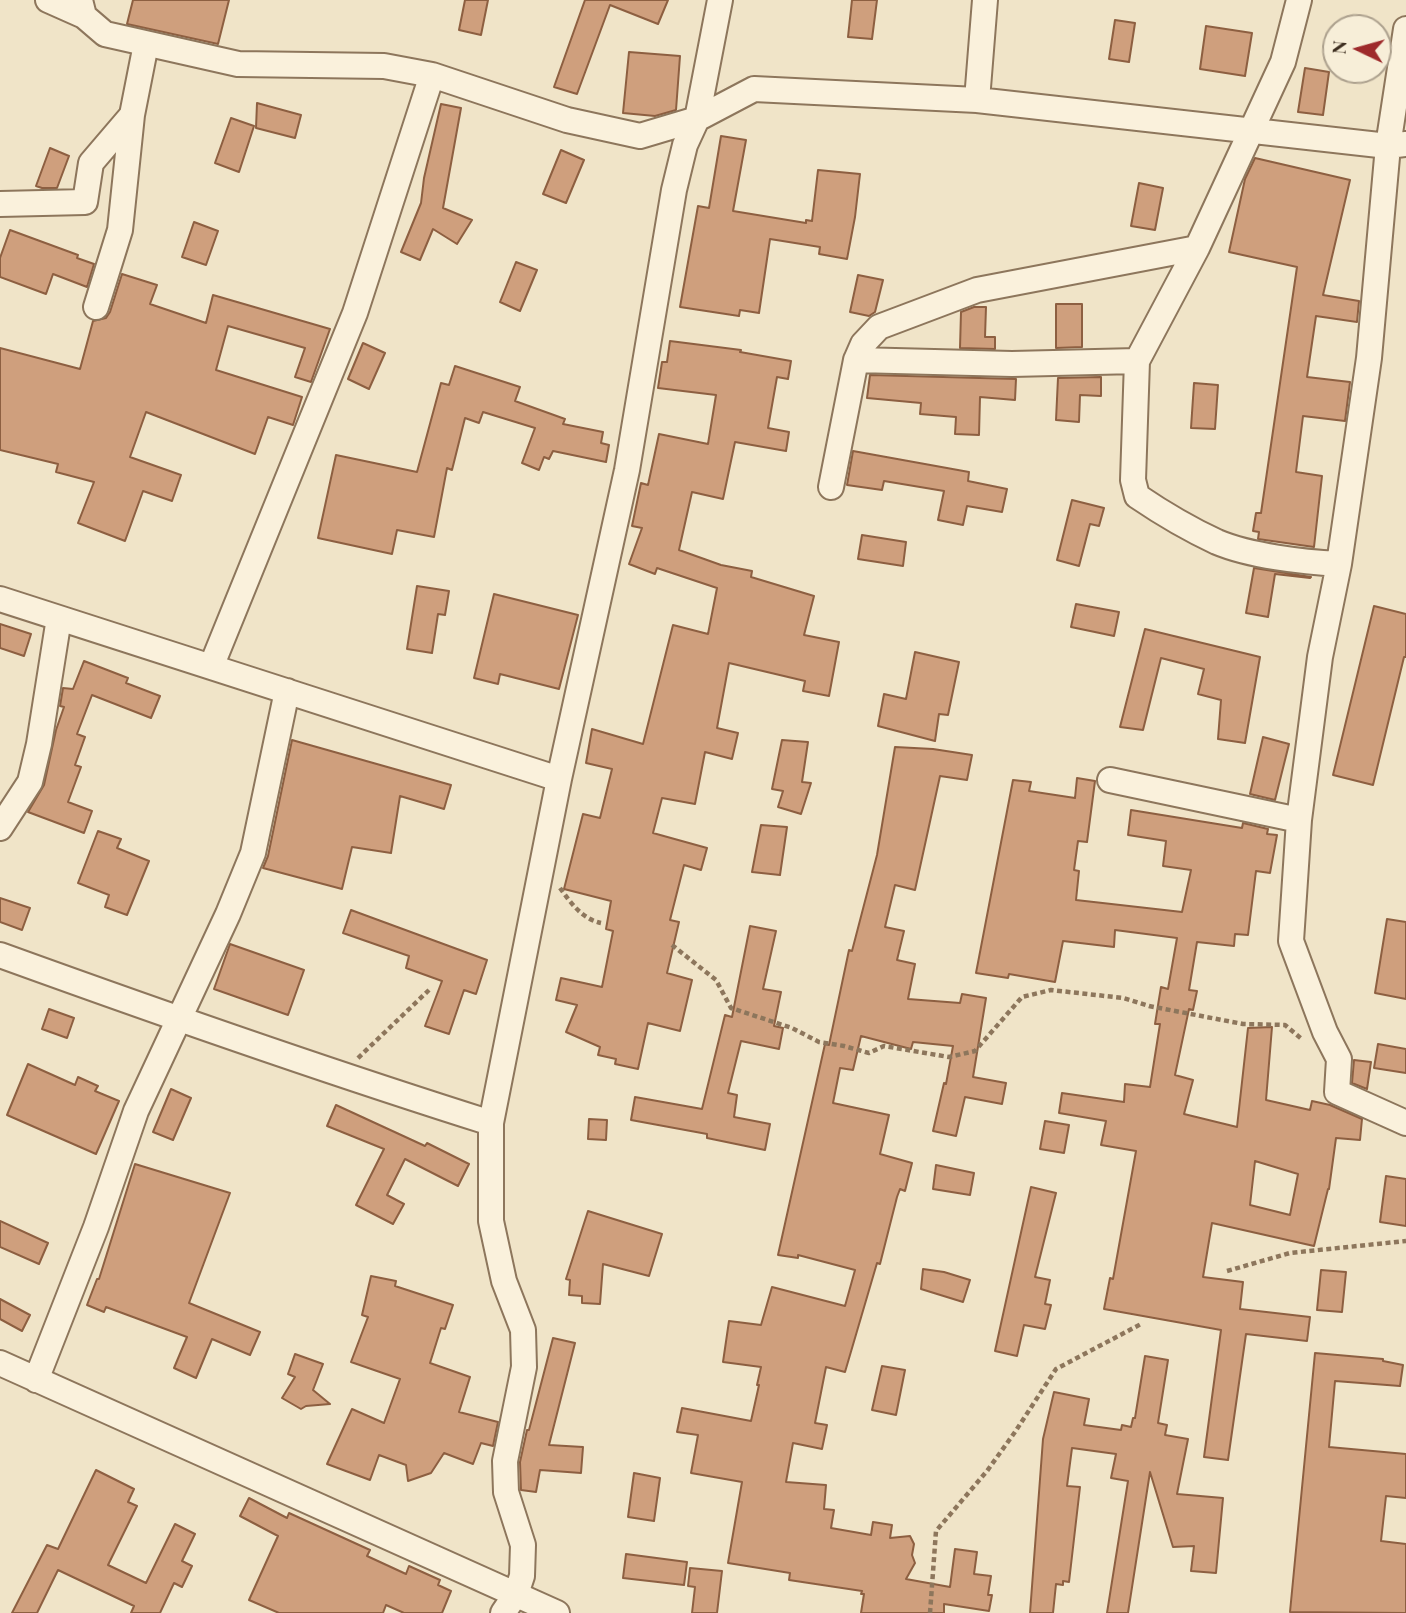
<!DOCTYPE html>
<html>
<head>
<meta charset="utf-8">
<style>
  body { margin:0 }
  #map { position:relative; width:1406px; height:1613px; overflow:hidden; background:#f0e4c8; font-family:"Playfair Display",serif }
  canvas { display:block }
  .north { position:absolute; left:1322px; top:14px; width:70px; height:70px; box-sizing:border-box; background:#f7eed8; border:2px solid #ada18e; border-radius:50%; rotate:275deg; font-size:19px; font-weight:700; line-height:28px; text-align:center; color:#3d2e20 }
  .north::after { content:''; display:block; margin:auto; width:24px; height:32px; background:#9e2a2b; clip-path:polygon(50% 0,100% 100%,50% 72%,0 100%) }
</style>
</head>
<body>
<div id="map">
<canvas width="1406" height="1613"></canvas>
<div class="north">N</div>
</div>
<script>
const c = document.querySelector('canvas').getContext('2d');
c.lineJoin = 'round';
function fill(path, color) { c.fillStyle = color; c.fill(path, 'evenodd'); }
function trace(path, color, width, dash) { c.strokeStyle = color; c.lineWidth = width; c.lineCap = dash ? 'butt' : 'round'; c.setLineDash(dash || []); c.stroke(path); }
const building = new Path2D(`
  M133,0H229L218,44L127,24Z
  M465,0H488L481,35L459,30Z
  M585,0H668L658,24L610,5L577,94L554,87Z
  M852,0H877L872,39L848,37Z
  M1115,20L1135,23L1129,62L1109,59Z
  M1206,26L1252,33L1245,76L1200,69Z
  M629,52L680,56L676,110L655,116L623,113Z
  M1305,68L1329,72L1323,115L1298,112Z
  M257,103L301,115L295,138L256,128Z
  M441,104L461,108L443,208L472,220L457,244L433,229L420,260L401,252L421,203L424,178Z
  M231,118L254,126L239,172L215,163Z
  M721,136L746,140L733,211L806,223V220L812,221L818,170L860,174L855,217L847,259L819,254L820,247L770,239L759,313L740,310L739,316L680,307L698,206L709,208Z
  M50,148L69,156L57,188H42L36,186Z
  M561,150L584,160L566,203L543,194Z
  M1255,158L1350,180L1323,295L1359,301L1357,322L1316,316L1307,377L1350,382L1345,421L1303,416L1296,472L1322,476L1314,547L1258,539L1259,532L1253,531L1256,513H1261L1297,267L1229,252L1245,179Z
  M1139,183L1163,188L1155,230L1131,226Z
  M194,222L218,231L206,265L182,257Z
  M10,230L78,255L77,258L94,264L87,287L53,274L46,294L0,277V258Z
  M516,262L537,270L520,311L500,302Z
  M122,274L157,285L150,304L206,323L213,295L330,329L311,382L295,377L305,348L228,326L216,370L302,397L293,425L268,417L255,454L146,412L130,457L181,475L172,501L143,491L125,541L78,523L94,482L56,472L58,464L0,450V348L80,369L93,321L106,318L110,312Z
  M858,275L883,280L875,312L869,316L850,312Z
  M1056,304H1082V347L1056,348Z
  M974,307H986L985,337H995V349L960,348L961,312Z
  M670,341L741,350L740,352L791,361L788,379L777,377L768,428L789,432L786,451L735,442L723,499L692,492L679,550L721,565L752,571L751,577L814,596L804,635L839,642L829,696L803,691L805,681L729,663L717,728L738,733L732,759L705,752L695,804L662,798L653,833L707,848L701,870L684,865L670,920L679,922L667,973L692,980L680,1031L648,1023L638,1069L615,1064L616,1059L598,1055L600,1047L566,1032L577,1005L556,1000L561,978L602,987L613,931L606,929L611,901L564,889L583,814L600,818L612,769L586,763L592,729L643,744L673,625L708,634L717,588L657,568L655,574L629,564L642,528L632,526L641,483L648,485L659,434L708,444L716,395L658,388L662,362H667Z
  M363,343L385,353L369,389L348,379Z
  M455,366L520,387L515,401L565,419L563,424L603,432L601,443L609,445L606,462L553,451L549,459L544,457L539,470L522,463L535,428L483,412L479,423L465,418L452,470L447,468L434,537L397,530L392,554L318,538L336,455L417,472L441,383L449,385Z
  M870,375L1016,379L1015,400L980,397L979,435L955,434L956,417L920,414L921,403L867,398Z
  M1101,377V396L1080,395L1079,422L1056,420L1058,378Z
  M1194,383L1218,385L1215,429L1191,428Z
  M853,451L969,472L968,481L1007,489L1002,512L967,506L963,525L938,520L944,491L884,481L882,490L847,485Z
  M1072,500L1104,508L1099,526L1090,524L1079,566L1057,560Z
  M862,535L906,542L903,566L858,559Z
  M1254,568L1311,577L1310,578L1275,574L1268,617L1246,613Z
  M417,586L449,591L445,615L438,614L432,653L407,649Z
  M494,594L578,615L559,689L500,674L498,684L474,678Z
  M1076,604L1119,612L1114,636L1071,627Z
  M1374,606L1406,614V657H1404L1373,785L1333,775Z
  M0,624L31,634L24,656L0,648Z
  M1145,629L1260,657L1245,743L1218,739L1221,700L1198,694L1204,669L1161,658L1143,730L1120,727Z
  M915,652L959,662L948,715L939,714L935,741L878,726L884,694L906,699Z
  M84,661L128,678L126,683L160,696L151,718L92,695L77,734L85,737L75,765L81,767L68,802L92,811L84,833L28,812L44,785L56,730L64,707L60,706L63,688L73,689Z
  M1263,737L1289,744L1275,800L1250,794Z
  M292,740L451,785L444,809L400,796L391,853L352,847L342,889L263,868L268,856Z
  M782,740L808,742L802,782L811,783L801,814L778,807L783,791L772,789Z
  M895,747L933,749L972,755L967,780L940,776L915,890L895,885L885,927L904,931L897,960L915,964L908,999L960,1003L962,994L986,998L973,1077L1006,1083L1002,1104L965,1097L956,1136L933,1131L944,1083L946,1084L953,1046L913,1042L911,1049L861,1036L853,1070L840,1068L833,1103L889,1115L880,1154L912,1163L905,1191L900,1189L897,1197L880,1264L877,1263L845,1372L826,1367L815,1423L827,1425L822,1449L793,1443L786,1482L826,1485L824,1509L834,1510L831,1528L871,1535L873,1522L892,1525L890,1538L910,1536L914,1544L912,1555L915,1563L906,1579L950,1587L955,1549L977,1552L974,1574L991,1576L988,1595H992L989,1611L944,1604V1613H861L864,1594H861L862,1591L789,1580L790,1573L728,1563L742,1482L691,1473L698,1435L677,1432L682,1408L751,1421L759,1385H757L761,1367L723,1362L729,1321L761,1325L772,1287L845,1306L855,1270L798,1255V1258L778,1255L825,1044L829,1045L849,950L852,951L877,855Z
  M1077,778L1095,781L1087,842L1078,841L1074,870L1079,871L1076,900L1182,912L1191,870L1163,866L1166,841L1128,835L1131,810L1242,828L1243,823L1268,829L1267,834L1277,835L1270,873L1256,871L1248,935L1235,934L1234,946L1197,942L1189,990L1197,991L1193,1010L1189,1009L1175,1075L1193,1080L1184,1114L1237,1127L1248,1028L1272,1027L1266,1100L1310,1110L1312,1101L1330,1105L1362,1119L1360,1140L1336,1138L1329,1189H1328L1314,1246L1212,1223L1203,1277L1243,1282L1240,1309L1310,1317L1307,1341L1246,1334L1228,1460L1204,1457L1221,1330L1104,1309L1110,1278L1113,1279L1136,1151L1101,1145L1106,1121L1059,1113L1062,1093L1124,1102L1125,1084L1150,1087L1160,1024H1155L1159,999L1161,987L1168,989L1177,938L1115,930L1114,947L1063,941L1055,982L1009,974L1008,978L976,973L1013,780L1031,782L1029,791L1075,798ZM1255,1161L1298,1174L1290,1215L1250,1205Z
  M761,825L787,827L780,875L752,872Z
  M98,831L121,839L117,848L149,861L127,915L105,907L109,895L78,883Z
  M0,898L30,908L22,930L0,922Z
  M351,910L487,960L476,994L464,990L449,1034L425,1026L442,981L406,968L409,956L343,933Z
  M1387,919L1406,922V999L1375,993Z
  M750,926L776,931L763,989L781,992L774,1026L783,1028L779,1049L741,1041L728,1093L737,1095L734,1117L770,1124L765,1150L707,1138V1134L631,1120L635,1097L702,1109L725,1015L732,1017Z
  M230,944L304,970L288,1015L214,989Z
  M49,1009L74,1018L67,1038L42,1029Z
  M1378,1044L1406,1049V1073L1374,1068Z
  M1354,1060L1371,1062L1367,1089L1352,1083Z
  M28,1064L75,1085L78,1077L98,1086L95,1091L119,1101L96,1154L7,1115Z
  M171,1089L191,1098L173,1140L153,1132Z
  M336,1105L425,1146L427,1143L469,1164L458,1186L405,1159L387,1195L404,1204L393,1224L356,1205L384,1149L327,1126Z
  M589,1119L607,1120L606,1140L588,1139Z
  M1045,1121L1069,1125L1064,1153L1040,1149Z
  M135,1164L230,1193L189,1303L260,1332L250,1355L212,1339L196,1378L174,1368L187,1337L106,1307L104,1312L87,1305L97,1279H99Z
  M936,1165L974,1173L970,1195L933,1189Z
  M1386,1176L1406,1179V1226L1380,1222Z
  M1031,1187L1056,1193L1035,1277L1050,1280L1045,1304L1051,1305L1045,1329L1024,1325L1017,1356L995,1351Z
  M588,1211L662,1234L649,1276L603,1264L600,1304L582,1303V1296L569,1295L570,1280L566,1279Z
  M0,1221L48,1243L39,1264L0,1247Z
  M923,1269L944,1272L970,1280L963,1302L921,1289Z
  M1321,1270L1346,1272L1342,1312L1317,1310Z
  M371,1276L396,1281L395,1286L453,1305L445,1329L441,1328L430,1363L470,1377L459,1412L498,1422L493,1446L481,1443L473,1464L444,1453L431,1473L408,1481L406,1465L379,1455L370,1480L327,1464L352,1409L384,1423L400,1379L351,1362L368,1317L362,1315Z
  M0,1299L30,1315L22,1331L0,1319Z
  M553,1338L575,1343L549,1445L583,1447L581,1473L540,1470L536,1492L521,1490L520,1462L527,1430H529Z
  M1315,1353L1383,1359V1361L1403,1365L1400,1386L1335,1381L1329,1447L1406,1454V1498L1386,1496L1381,1541L1406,1544V1613L1290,1612Z
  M295,1354L323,1364L313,1390L330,1404L306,1406L301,1409L282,1398L295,1377L288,1374Z
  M1145,1356L1168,1360L1158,1423L1167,1425L1165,1435L1188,1439L1177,1494L1223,1498L1216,1573L1191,1571L1194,1546L1173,1547L1150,1472L1128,1613H1107L1128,1481L1111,1478L1116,1454L1072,1448L1067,1486L1080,1487L1069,1582L1063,1581V1585L1056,1584L1053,1613H1030L1043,1439L1054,1392L1089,1399L1084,1425L1121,1430L1122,1425L1131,1427L1133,1418H1135Z
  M882,1366L905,1370L896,1415L872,1410Z
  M96,1470L134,1489L128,1502L137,1506L108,1565L146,1583L175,1524L195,1534L182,1561L192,1566L182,1587L174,1583L160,1613H131L134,1606L58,1570L37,1613H12L47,1545L58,1549Z
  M634,1473L660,1478L654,1521L628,1517Z
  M249,1498L287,1518L289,1513L370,1550L367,1556L406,1574L409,1566L440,1580L438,1585L451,1591L442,1613H404L386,1605L383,1613H279L249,1600L278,1536L240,1516Z
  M626,1554L687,1562L684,1585L623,1578Z
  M690,1568L722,1571L717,1613H692L695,1587L688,1586Z`);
const path = new Path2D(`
  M560,888C571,903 582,919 601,923
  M672,945L716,980L731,1008L792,1028L819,1042L844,1046L869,1053L884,1046L949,1057L975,1051L1022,997L1051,990L1123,998L1149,1006L1243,1024L1285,1025L1303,1040
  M358,1058L429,990
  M1227,1271L1290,1253L1406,1241
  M930,1613L936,1531L987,1471L1015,1432L1056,1369L1141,1324`);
const street = new Path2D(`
  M48,0L84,16
  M80,0L84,16L105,34L238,64L384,66L432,75L567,120L640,136L697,119L720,0
  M1299,0L1283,62L1197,248L1137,361L1133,480L1137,496C1162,513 1189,529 1217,542C1250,556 1303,562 1339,564
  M1406,29L1388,146L1369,358L1339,564L1320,657L1299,820L1291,941L1325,1032L1339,1059L1337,1092L1406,1123
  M977,100L985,0
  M0,204L85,202L91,163L132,115L146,44
  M96,307L120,230L132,115
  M856,360L1012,364L1137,361
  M831,487L856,360L863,344L879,327L977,290L1197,248
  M0,599L559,779
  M211,667L355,313L432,75
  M1110,780L1299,820
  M0,828L30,782L39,744L59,618
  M0,955C163,1014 326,1071 491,1123
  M0,1363L557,1613
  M36,1380L96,1227L136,1111L228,914L253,853L287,691
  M503,1613L516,1594L522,1576L523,1545L506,1492L505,1461L524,1367L523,1330L504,1281L491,1221V1123L559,779L627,470L674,190L685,145L697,119L754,89L977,100L1388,146L1406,144`);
fill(building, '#cf9f7d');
trace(building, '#8d5f41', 2);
trace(street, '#8d765c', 28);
trace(path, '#8d765c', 4.5, [5, 3.5]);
trace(street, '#faf1dc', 24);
</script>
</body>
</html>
